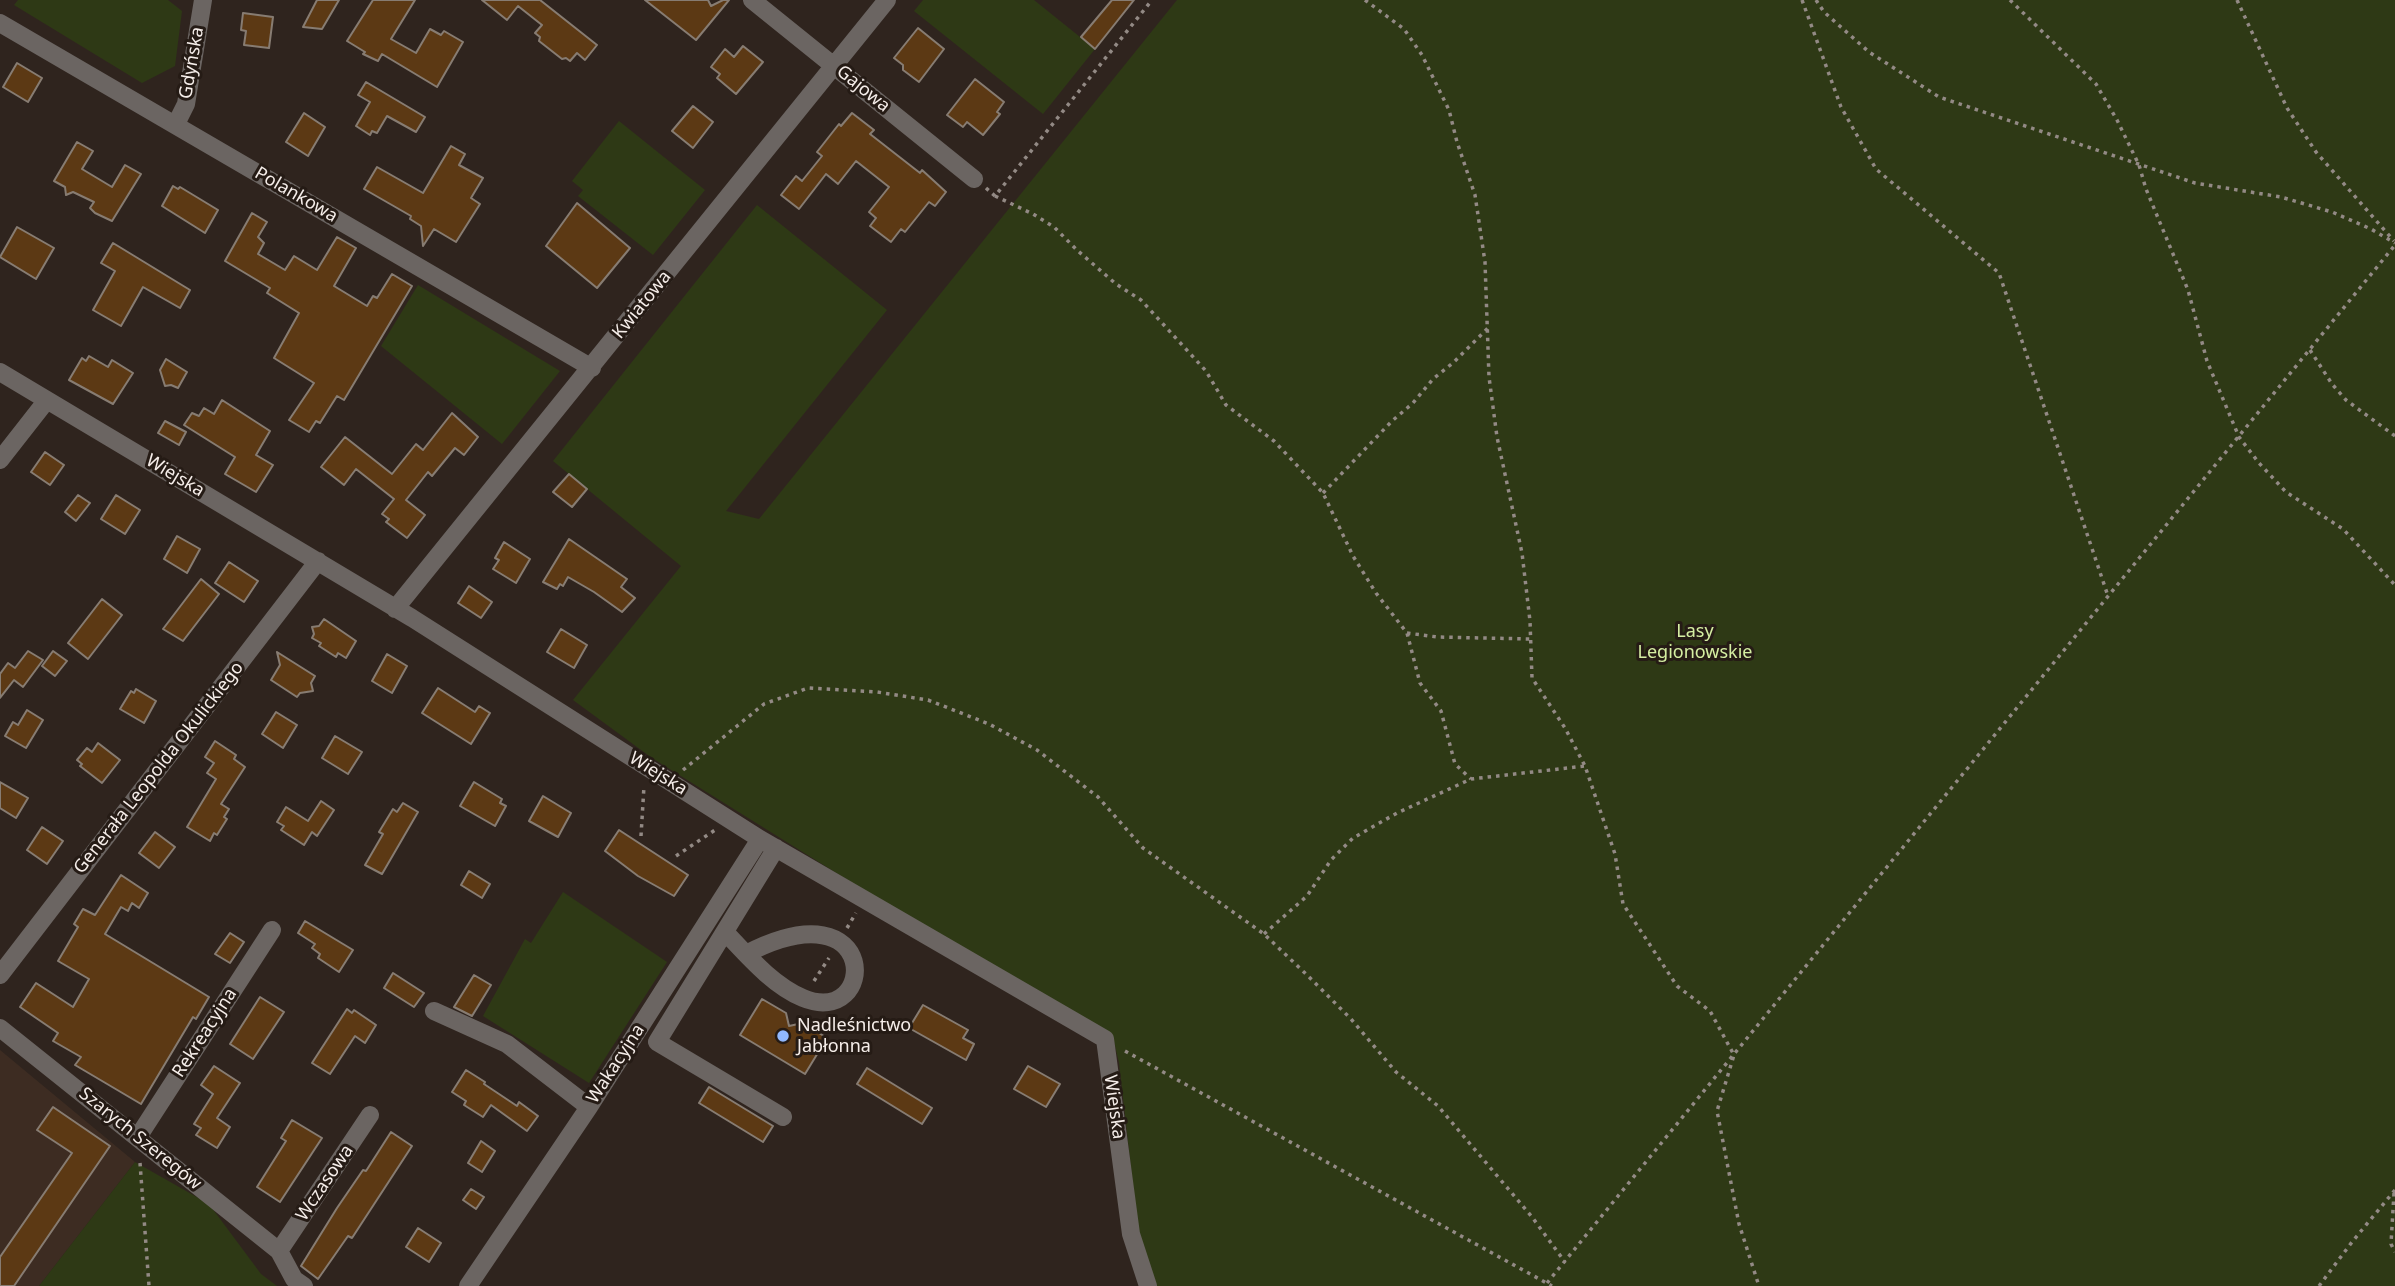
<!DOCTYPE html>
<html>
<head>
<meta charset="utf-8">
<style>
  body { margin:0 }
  canvas { display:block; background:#2f241e }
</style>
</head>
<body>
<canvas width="2395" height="1286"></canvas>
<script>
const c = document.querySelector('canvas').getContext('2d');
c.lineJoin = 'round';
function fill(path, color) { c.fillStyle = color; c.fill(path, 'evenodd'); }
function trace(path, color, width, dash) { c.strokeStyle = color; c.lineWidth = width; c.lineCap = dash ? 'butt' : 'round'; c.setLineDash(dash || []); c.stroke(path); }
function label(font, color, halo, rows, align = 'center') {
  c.font = font + ' "Noto Sans",sans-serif'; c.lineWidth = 6; c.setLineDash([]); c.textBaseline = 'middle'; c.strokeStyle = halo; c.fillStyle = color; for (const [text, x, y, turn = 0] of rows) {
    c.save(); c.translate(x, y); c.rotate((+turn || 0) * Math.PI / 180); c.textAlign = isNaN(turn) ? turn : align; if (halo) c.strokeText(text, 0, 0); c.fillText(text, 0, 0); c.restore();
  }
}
const built = new Path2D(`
  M0,1050L135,1162L39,1286H0Z`);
const green = new Path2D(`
  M18,0H168L182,11L175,66L142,83L14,5Z
  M923,0H1034L1095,49L1043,114L914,11Z
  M1177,0H2395V1286H1154L1140,1246L1119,1063L1113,1037L939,937L652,758L573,700L681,566L553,461L757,205L887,310L726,511L759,519Z
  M619,121L705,190L653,255L578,196L583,190L572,181Z
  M418,285L560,371L502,444L381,346Z
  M563,892L667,962L589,1083L483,1016L525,939L531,943Z
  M135,1162L209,1204L261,1274L277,1286H39Z`);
const building = new Path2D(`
  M317,0H339L322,29L303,27Z
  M373,0H415L391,39L416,53L430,29L441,35L444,31L463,42L437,87L382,54L378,61L363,54L365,52L347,41Z
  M482,0H540L597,45L585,60L577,53L570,61L566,58L562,59L539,41L540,37L535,33L542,25L518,6L507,20Z
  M645,0H708L711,6L723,0H729L696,40Z
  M1112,0H1134L1095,49L1081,37Z
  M243,13L273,17L269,48L244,45L246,31L241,30Z
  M918,28L944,49L919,82L903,70V65L894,58Z
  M743,46L763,62L736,94L717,78L720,74L711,67L725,49L734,57Z
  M17,63L42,78L28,102L3,87Z
  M975,79L1004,102L997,112L1000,114L983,135L967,122L963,127L947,115Z
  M366,82L425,117L416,132L387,116L377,133L372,131L370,135L356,126L370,102L358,95Z
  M693,106L713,122L693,148L672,131Z
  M304,113L325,127L308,156L286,142Z
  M852,113L874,130L870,134L920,173L922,170L946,192L935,206L929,202L905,232L901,229L891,242L870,226L876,218L869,212L889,187L856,161L838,184L826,174L799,209L781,195L796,176L802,181L822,156L817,152L839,124L841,126Z
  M77,142L93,151L82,169L112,187L125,165L141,174L112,221L95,213L90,208L94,202L73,192L66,195L65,187L54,181Z
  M451,146L465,154L459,165L483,178L471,198L480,204L456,242L434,229L423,246L421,226L410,219L411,216L364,189L377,167L423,193Z
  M173,186L178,189L180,187L218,210L205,233L162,206Z
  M577,203L630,248L597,288L546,246Z
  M252,213L267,222L258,237L264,243L258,254L285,270L294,256L317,270L337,237L356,248L334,286L367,306L373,296L377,298L392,274L412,286L344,400L337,396L320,423L316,421L309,432L289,420L314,383L274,358L299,313L267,293L270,288L225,261Z
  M17,227L54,248L36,279L0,257Z
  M113,243L190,290L180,308L143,287L121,326L93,310L115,271L101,263Z
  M89,356L108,367L112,360L133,373L113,404L69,380L82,358L86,361Z
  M166,359L187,372L178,388L171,385L165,386L160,370Z
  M222,400L270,431L256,455L273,465L256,492L225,474L235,457L184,425L192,413L199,416L204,408L214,414Z
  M452,413L478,437L464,455L455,448L432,476L428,472L406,500L425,515L407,538L386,522L389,519L382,514L394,499L356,469L344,485L321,467L345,437L392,474L416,444L423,450Z
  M165,421L186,432L179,445L158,433Z
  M45,452L64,465L50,485L31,472Z
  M569,474L587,489L572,507L553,492Z
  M78,495L90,503L76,521L65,512Z
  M116,495L140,510L125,534L101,519Z
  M177,536L200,549L187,573L164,559Z
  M569,539L627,579L621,587L635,598L622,612L594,592L568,577L563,586L560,584L557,589L543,582Z
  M504,542L530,559L516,583L493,569L499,560L495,558Z
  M229,562L258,581L244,602L215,583Z
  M201,579L219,594L183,641L163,629Z
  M469,586L492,602L481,618L458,603Z
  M102,599L122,615L88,659L68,643Z
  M324,619L356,641L346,658L338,653L336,657L319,646L321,643L312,638L314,634L312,627L319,626Z
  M561,629L587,645L574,668L547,652Z
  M28,651L43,660L23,687L14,680L0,698V674L8,663L15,668Z
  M53,651L67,661L55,676L42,666Z
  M277,652L315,676L311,683L313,691L300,693L297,697L271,680L280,665Z
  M387,654L407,666L392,693L372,681Z
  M438,688L475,712L479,706L490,713L471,744L422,713Z
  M136,689L156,701L144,723L120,709L131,691L134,693Z
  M27,710L43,720L26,748L5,736L13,722L18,725Z
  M276,712L297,725L283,748L262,734Z
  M335,736L362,752L348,774L322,758Z
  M215,741L236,755L234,759L245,767L221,804L229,809L224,817L227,819L217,835L214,833L210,841L187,827L216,779L207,773L214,763L205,757Z
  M98,743L120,760L102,783L80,766L82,764L77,760L87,748L92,752Z
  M0,782L28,798L16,818L0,808Z
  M474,782L502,799L500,803L506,806L495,826L460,806Z
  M543,796L571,813L558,837L529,821Z
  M321,801L334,810L317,836L312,832L304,845L281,830L284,826L277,822L286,807L308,821Z
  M403,803L418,812L382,874L365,865L383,834L379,832L393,809L397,812Z
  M42,827L63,841L47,864L27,850Z
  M619,830L688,875L674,896L638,876L605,851Z
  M155,832L175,847L159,868L139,853Z
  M469,871L490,884L482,898L461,885Z
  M121,875L148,893L139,908L132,903L128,911L121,907L105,934L209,997L196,1019L193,1017L141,1104L75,1065L81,1057L53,1041L58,1033L20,1007L36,983L73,1007L89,979L58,961L78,927L74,924L83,909L95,915Z
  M305,921L353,950L339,972L318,958L320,954L312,948L315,944L298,933Z
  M230,933L244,942L230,963L215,954Z
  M393,973L424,993L414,1007L384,988Z
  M474,975L491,985L472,1016L454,1007Z
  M260,997L284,1012L253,1059L230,1044Z
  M762,999L786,1013L789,1026L803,1023L827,1038L805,1074L740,1035Z
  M923,1005L968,1030L963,1038L974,1044L966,1060L909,1028Z
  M347,1009L352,1013L354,1010L376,1025L365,1043L355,1036L330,1074L312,1063Z
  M214,1066L240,1083L217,1118L230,1127L217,1148L196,1135L201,1128L194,1124L213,1094L201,1085Z
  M1028,1066L1060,1084L1046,1107L1014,1089Z
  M867,1068L932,1108L922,1124L857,1084Z
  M466,1070L485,1082L484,1084L517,1106L519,1102L538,1116L527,1131L491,1105L483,1117L464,1105L466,1101L452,1092Z
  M709,1087L773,1126L763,1142L699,1103Z
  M53,1107L110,1146L14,1286H0V1257L72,1153L37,1130Z
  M292,1120L322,1138L280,1202L257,1187L286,1141L281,1138Z
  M391,1132L412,1146L352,1238L348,1236L318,1279L301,1266L337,1208L363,1170L366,1171Z
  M481,1141L495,1151L482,1172L468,1163Z
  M471,1189L484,1197L476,1209L463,1200Z
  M418,1228L441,1243L429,1262L406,1247Z`);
const path = new Path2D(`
  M1365,0L1404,29L1422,55L1449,110L1457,142L1475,195L1485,262L1489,377L1497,437L1522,553L1530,621L1532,678L1565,728L1585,766L1615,854L1623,904L1677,986L1710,1011L1734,1055L1717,1111L1739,1224L1759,1286
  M1802,0L1841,107L1876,169L1999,273L2108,596
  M1816,0L1824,12L1869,52L1939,97L2195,183L2281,197L2332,212L2371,229L2395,243
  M2010,0L2096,84L2117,120L2139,165L2146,189L2188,290L2207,361L2239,437L2259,463L2286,492L2343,529L2395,585
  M2237,0L2287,108L2316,152L2394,241
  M986,188L995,196L1152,0
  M995,196L1033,214L1054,227L1078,251L1116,284L1141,300L1206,371L1226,405L1274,441L1323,493L1353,556L1376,593L1407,633L1420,683L1441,711L1455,764L1471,779
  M2310,350L2332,384L2346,400L2395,436
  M1323,493L1392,421L1413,403L1433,379L1454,362L1488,328
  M1407,633L1437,637L1530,639
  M683,770L764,704L808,688L877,692L928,700L989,724L1037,750L1098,797L1143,848L1264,934L1307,975L1351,1019L1396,1072L1438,1106L1532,1217L1565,1262
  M641,836L644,786
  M676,856L715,830
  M847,928L856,913
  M1264,934L1307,896L1331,860L1353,838L1397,813L1471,779L1585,766
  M814,981L829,958
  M1125,1051L1552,1286
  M140,1163L149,1286
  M2394,1193L2391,1244L2395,1252
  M1547,1283L2395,245
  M2319,1286L2352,1242L2395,1190`);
const minor = new Path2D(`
  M752,0L974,179
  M0,23L592,368
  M176,124L186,104L203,0
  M0,372L412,618L760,839L1105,1039L1131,1234L1148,1286
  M0,460L47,400
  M395,609L887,0
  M776,848L657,1042L783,1117
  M725,932C747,955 772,985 803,998C878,1029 882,883 746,954
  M0,975L318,561
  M434,1011L507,1044L589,1107
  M0,1028L279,1251L294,1279L304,1286
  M138,1137L272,930
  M279,1251L370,1115
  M468,1286L589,1107L760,839`);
const markers = [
  [783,1036,7,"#91b8fd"]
];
const streetNames = [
  ["Gdyńska",192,63,-80],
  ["Gajowa",863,89,39],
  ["Polankowa",296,195,30],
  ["Kwiatowa",642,305,-51],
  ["Wiejska",175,476,31],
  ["Generała Leopolda Okulickiego",159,768,-52],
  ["Wiejska",658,774,32],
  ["Rekreacyjna",205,1033,-57],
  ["Wakacyjna",616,1064,-57],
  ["Wiejska",1114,1107,82],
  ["Szarych Szeregów",140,1139,39],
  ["Wczasowa",325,1183,-56]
];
const parkNames = [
  ["Lasy",1695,632],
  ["Legionowskie",1695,653]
];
const poiNames = [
  ["Nadleśnictwo",797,1026],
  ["Jabłonna",797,1047]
];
fill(built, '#3d2c22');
fill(green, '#2e3915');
fill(building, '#5c3914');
trace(building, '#877c72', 2);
trace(path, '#938a85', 3.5, [3.5, 5]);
trace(minor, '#6b6562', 18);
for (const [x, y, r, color] of markers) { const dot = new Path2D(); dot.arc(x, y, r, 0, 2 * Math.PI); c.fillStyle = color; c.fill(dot); trace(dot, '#251b15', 2.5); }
label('18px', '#f5ede9', '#251b15', streetNames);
label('18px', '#d5eea2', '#251b15', parkNames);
label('18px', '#f5ede9', '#251b15', poiNames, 'left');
</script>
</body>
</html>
